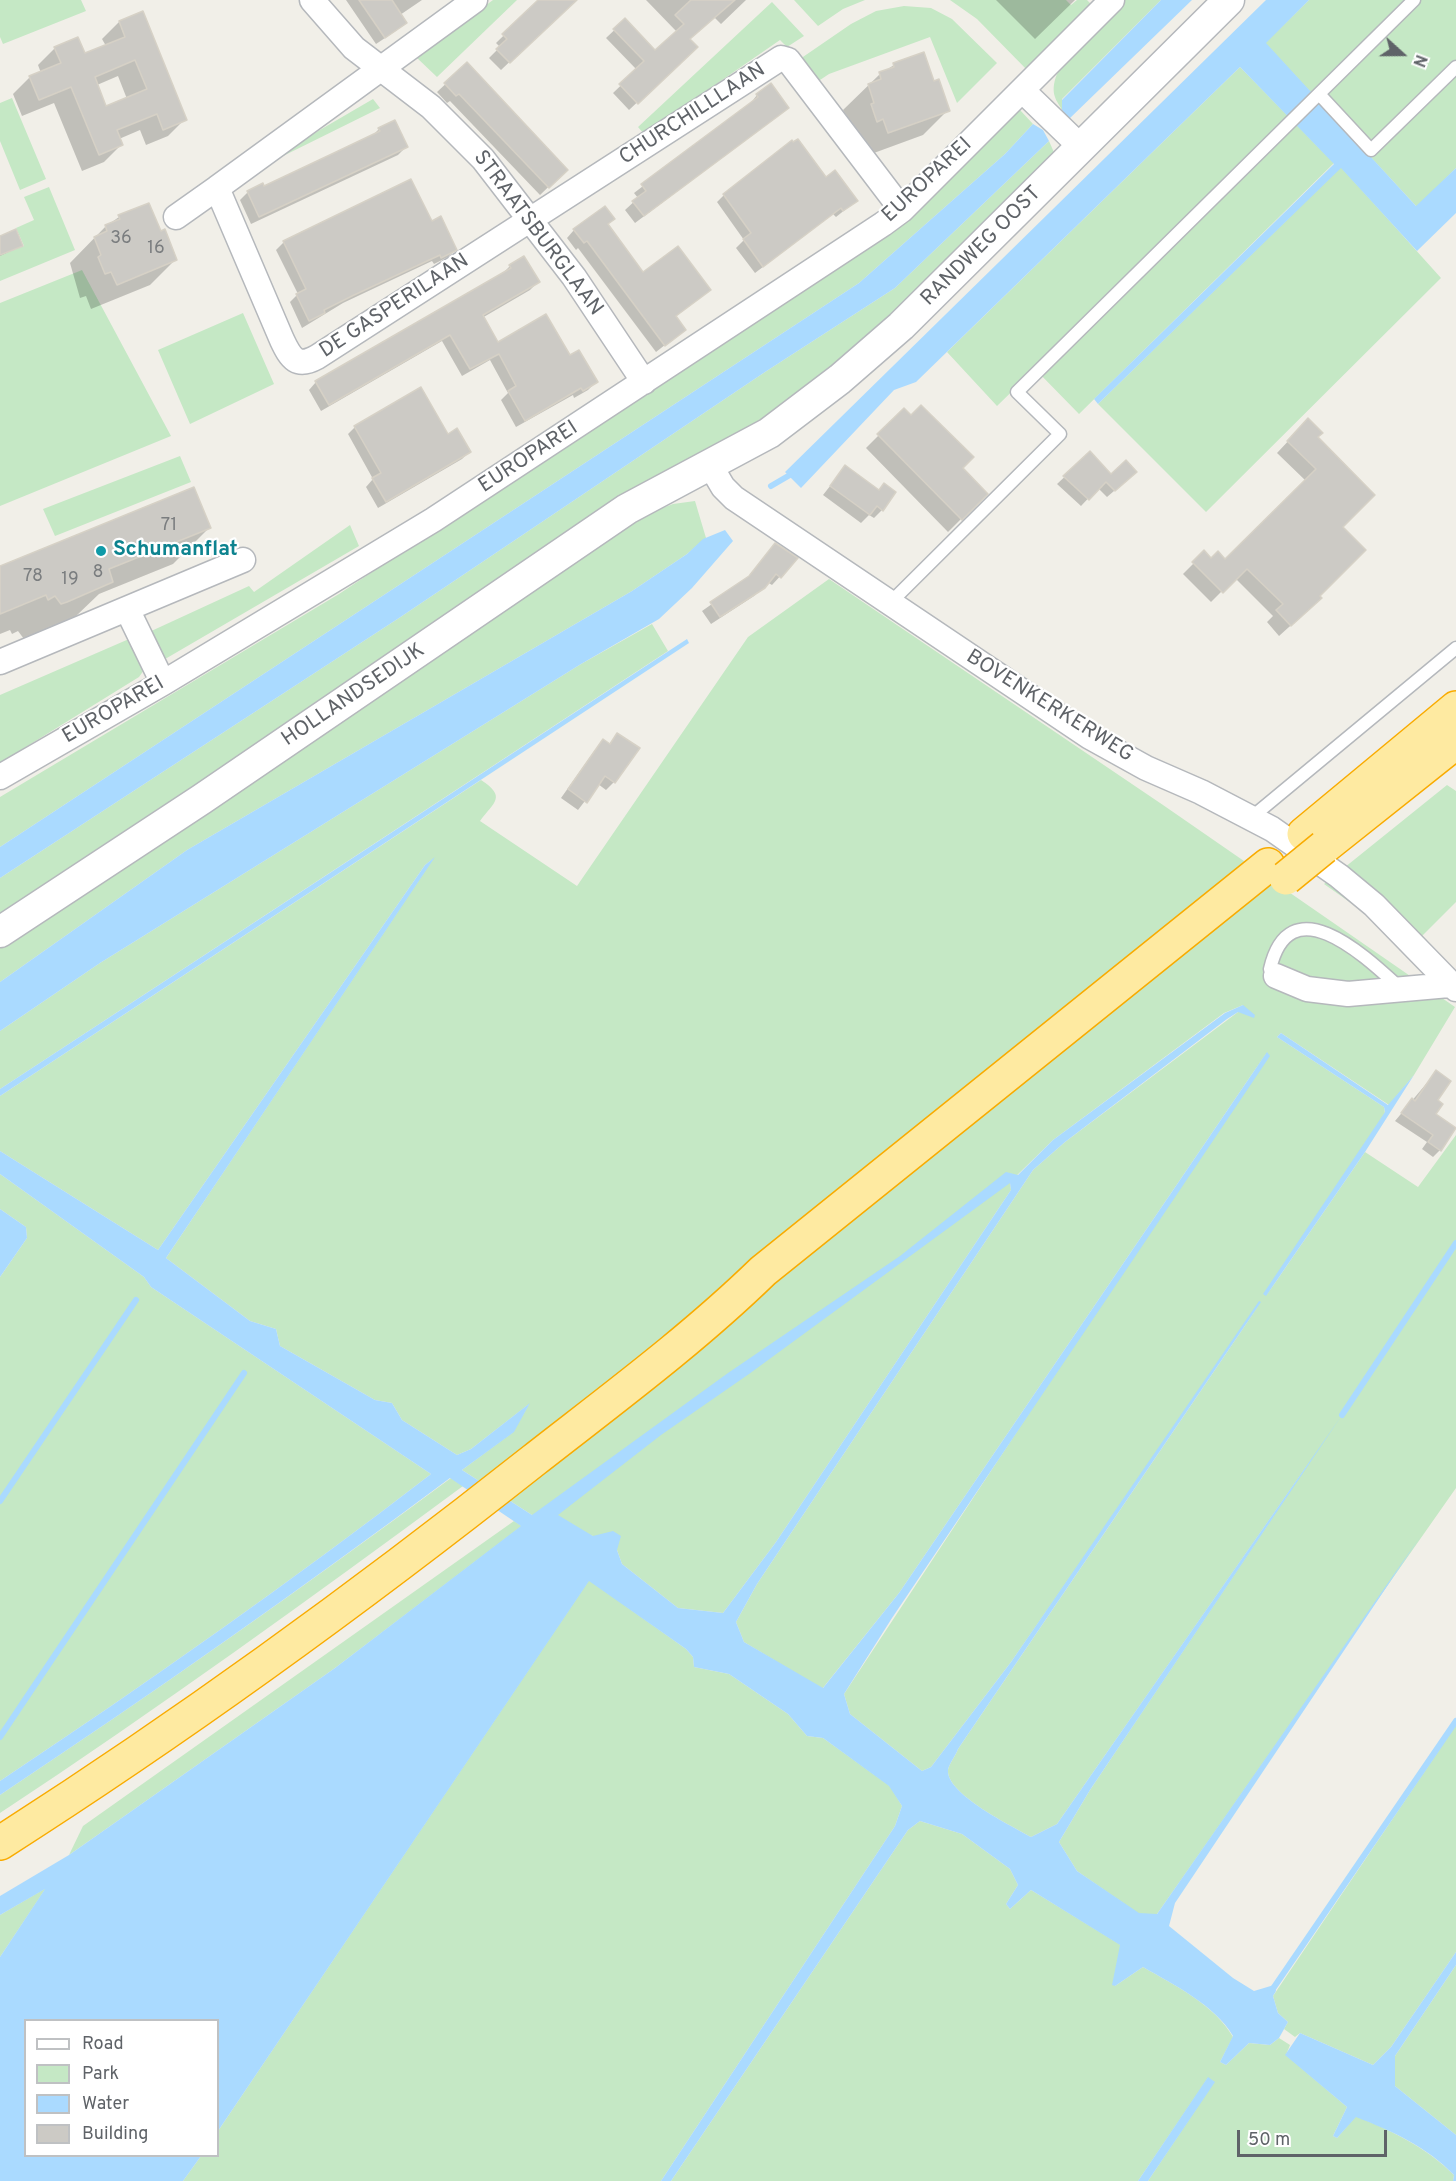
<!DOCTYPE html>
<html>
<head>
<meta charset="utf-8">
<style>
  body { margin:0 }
  #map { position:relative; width:1456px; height:2181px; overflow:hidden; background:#f1efe8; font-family:Overpass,sans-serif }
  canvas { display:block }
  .legend { position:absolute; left:24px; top:2019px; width:195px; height:138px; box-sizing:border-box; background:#fff; border:2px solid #bfc1c3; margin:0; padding:8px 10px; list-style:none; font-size:18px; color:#5f6368 }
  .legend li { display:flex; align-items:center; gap:12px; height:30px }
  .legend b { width:30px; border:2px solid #bfc1c3 }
  .north { position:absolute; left:1372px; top:24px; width:60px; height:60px; -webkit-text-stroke:4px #fff; paint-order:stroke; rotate:111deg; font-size:16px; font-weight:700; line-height:24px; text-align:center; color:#5f6368 }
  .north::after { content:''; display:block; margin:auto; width:21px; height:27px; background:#5f6368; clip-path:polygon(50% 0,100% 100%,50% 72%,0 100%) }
  .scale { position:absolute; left:1237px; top:2130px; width:150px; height:27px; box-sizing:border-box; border:3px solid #5f6368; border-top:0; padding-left:8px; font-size:18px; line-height:21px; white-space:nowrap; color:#5f6368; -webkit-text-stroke:4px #fff; paint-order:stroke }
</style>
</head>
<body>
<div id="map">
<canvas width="1456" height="2181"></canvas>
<ul class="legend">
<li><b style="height:8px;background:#fff"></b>Road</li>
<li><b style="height:16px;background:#c5e8c5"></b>Park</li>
<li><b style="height:16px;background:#aadaff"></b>Water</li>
<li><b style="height:16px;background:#cccac5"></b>Building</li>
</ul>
<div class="north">N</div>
<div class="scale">50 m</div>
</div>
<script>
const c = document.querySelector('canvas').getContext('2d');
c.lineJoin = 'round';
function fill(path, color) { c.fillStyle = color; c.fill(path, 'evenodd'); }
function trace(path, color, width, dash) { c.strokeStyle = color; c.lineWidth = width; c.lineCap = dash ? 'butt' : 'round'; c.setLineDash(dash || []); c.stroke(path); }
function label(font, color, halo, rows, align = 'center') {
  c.font = font + ' Overpass,sans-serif'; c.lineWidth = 4.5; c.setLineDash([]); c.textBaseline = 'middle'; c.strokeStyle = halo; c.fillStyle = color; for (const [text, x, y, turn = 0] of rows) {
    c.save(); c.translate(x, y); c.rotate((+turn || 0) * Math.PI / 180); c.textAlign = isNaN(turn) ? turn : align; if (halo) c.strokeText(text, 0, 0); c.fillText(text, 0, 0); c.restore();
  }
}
const green = new Path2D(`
  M0,0H81L86,11L3,44L0,37Z
  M493,0H517L437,77L416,57Z
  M794,0H865L843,9L818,26Z
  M950,0H1066L1071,5L1077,0H1087L1094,7L1029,72L977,19Z
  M1124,0H1161L1062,99V110C1060,106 1056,101 1055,97C1045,64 1103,21 1124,0Z
  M1309,0H1456V168L1417,207L1265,43Z
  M772,2L804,36L787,47L780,40L644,134L638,127Z
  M904,6L931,8L952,19L997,63L957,103L930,37L829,74L817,82L800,59L851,24L876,11Z
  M1240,67L1334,163L1079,414L1035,369L997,406L947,352Z
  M12,98L46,179L20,190L0,141V103Z
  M373,99L380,108L279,158L277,155Z
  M1020,110L1033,124L1005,154L859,283L0,847V797L339,594L638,395L1014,111Z
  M1049,141L1056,157L837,373L0,922V878L399,618L765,372L895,288Z
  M1341,167L1441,278L1206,512L1098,404Z
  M49,187L75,250L0,281V255L24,246L16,228L34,220L24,197Z
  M82,270L171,436L0,506V303Z
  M243,313L274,384L190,424L158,350Z
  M180,456L191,482L55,536L43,509Z
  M695,501L706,538L687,554L632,591L187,850L0,982V948L251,783L649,513L673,504Z
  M350,525L359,546L160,662L147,633L249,586L254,592Z
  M829,579L1163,805L1455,1007L1414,1075L1389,1105L1281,1033L1277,1037L1384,1107L1385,1113L1266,1296L1365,1152L1418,1187L1456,1135V1488L1157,1914H1139L1077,1871L1059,1842L1090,1790L1313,1457L1057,1824L1031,1837C1012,1826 946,1794 948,1770C949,1764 956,1755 958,1749L1261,1302L1011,1662L931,1767L922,1771L850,1714L844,1694L1267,1052L899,1593L822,1689L744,1642L736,1622L757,1584L1033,1170L1065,1142L1238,1012L1243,1005L1224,1013L1053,1140L1010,1182L1011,1190L776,1542L723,1613L678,1608L622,1564L617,1550L593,1536L532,1515L462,1470L513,1432L529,1404L471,1449L457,1455L402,1420L392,1403L375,1400L280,1346L276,1329L250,1321L166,1258L433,859L425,865L158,1250L0,1151V1096L481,780C507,797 494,802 480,821L577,886L748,637Z
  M652,624L668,651L0,1089V1031L100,963L581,664Z
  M129,639L144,670L139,677L0,763V695Z
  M1447,785L1456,791V902L1412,946L1324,884Z
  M0,1174L144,1277L151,1287L431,1474C291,1582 147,1683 0,1781V1277L27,1238L26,1227L0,1209Z
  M451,1478L463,1486C311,1598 158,1709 0,1813V1795C153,1693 303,1588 451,1478Z
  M514,1521L522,1526L335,1668L69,1855L83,1826Z
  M589,1580L686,1649L693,1657L694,1667L729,1674L788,1714L807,1736L823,1738L890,1786L902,1806L895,1826L661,2181H183L201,2156H218V2131Z
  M1456,1725V1952L1391,2047L1373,2065L1300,2033L1295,2037L1284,2029L1288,2022L1278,2013L1273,1996Z
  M920,1821L962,1834L1010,1869L1018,1885L1006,1904L1010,1909L1031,1890L1121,1945L1115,1986L1143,1967C1174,1985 1215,2005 1233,2037L1220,2062L1226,2065L1249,2043L1270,2045L1279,2038L1290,2045L1286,2055L1347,2107L1333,2136L1337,2138L1356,2116C1392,2131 1426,2147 1454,2175L1453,2181H1148L1214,2082L1208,2078L1138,2181H671L908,1830Z
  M46,1888L0,1957V1915Z
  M1456,1965V2135L1395,2086V2056Z`);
const water = new Path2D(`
  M1161,0H1192L1069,119L1062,110V100Z
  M1266,0H1309L1266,43L1416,206L1456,168V213L1417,251L1341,168L1098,404L1094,399L1334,164L1240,67L916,382L894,390L801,488L785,472Z
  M1033,124L1043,130L1049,141L895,288L765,372L399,618L0,878V847L859,283L1005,154Z
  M725,530L733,541L692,588L659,619L581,664L100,963L0,1031V982L187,850L632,591L687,554L703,539Z
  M687,639L689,643L0,1096V1089Z
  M435,857L166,1258L250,1321L276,1329L280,1346L375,1400L392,1403L402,1420L457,1455L471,1449L530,1403L514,1432L462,1470L532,1515L728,1373L900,1256L1006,1172L1018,1175L1053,1140L1225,1013L1243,1005L1255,1015L1254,1018L1238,1012L1227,1019L1065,1142L1033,1170L757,1584L736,1622L744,1642L823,1688L899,1593L1267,1052L1270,1056L892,1618L844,1694L850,1714L922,1771L931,1767L1011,1662L1259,1301L1261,1302L958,1749C956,1755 949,1764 948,1770C946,1794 1012,1826 1031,1837L1057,1824L1342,1415L1090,1790L1059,1842L1077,1871L1139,1913L1157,1914L1420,1537L1175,1903L1169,1926L1233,1978L1254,1991L1274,1985L1276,1991L1273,1996L1278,2013L1288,2022L1279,2038L1270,2045L1249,2043L1226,2065L1220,2062L1233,2036C1215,2005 1174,1985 1143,1967L1115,1986L1112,1985L1120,1945L1031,1890L1010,1909L1006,1904L1018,1885L1010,1869L962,1834L920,1821L908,1830L671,2181H661L895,1826L902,1806L889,1786L823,1738L807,1736L788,1714L729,1674L694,1667L693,1657L686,1649L589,1581L218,2131V2020H26V2156H201L183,2181H0V1957L45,1889L0,1915V1896L69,1855L335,1668L521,1526L450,1478C303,1588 153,1693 0,1795V1781C147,1683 291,1582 431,1474L151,1287L144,1277L0,1174V1151L158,1250L425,865ZM1010,1183L1011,1190L776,1542L723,1613L678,1608L622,1564L617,1550L621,1536L613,1531L593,1536L558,1515L661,1435L749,1374Z
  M1281,1033L1388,1105L1414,1075L1365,1152L1266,1296L1263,1294L1385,1112L1384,1107L1277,1037Z
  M0,1209L26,1227L27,1238L0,1277Z
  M1456,1952V1965L1395,2056V2086L1456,2135V2181H1453L1454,2175C1427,2147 1392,2131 1356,2117L1337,2138L1333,2136L1347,2107L1285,2055L1300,2033L1373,2065L1391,2047Z
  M1208,2077L1215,2082L1148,2181H1138Z`);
const shadow = new Path2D(`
  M346,0H422L400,15L405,22L397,30L376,44Z
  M540,0H575L501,70L489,58L500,47L496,43Z
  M646,0H746L721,24L714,17L689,39L696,47L629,110L613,93L637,70L606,38L625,20L655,52L677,32Z
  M996,0H1075L1035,39Z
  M119,22L185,119L168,136L146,145L140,130L119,139L121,145L104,162L82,171L54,103L22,116L13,94L30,77L41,73L38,65L55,48L84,55L106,46L102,39ZM118,76L127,99L106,108L97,85Z
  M466,65L566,170L540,195L450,101L447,103L437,92Z
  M894,65L934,83L948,110L923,135L863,157L843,110L880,74Z
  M757,95L779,115L635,223L625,210L638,198L634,193L750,104Z
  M379,129L406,147L398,155L251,224L240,200L248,192L264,188L372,136Z
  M825,179L856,201L836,217L833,214L755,273L736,248L744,240L717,202L724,195Z
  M119,217L160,233L175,260L150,285L91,309L86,296L80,298L70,263L106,226Z
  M613,219L607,225L643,274L709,290L675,317L684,330L656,352L578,248L576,250L567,238L574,230Z
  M431,223L455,250L448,257L434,264L432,261L343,303L302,328L290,302L298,294L276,250L284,242Z
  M0,238L21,246L0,256Z
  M510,266L538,282L530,290L482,318L497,344L569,357L596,382L588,390L574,398L573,395L516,427L501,400L508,393L490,360L462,376L442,341L321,411L309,390L316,382L502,274Z
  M904,410L986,494L948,532L866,448Z
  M1308,420L1316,437L1341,527L1318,596L1309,609L1279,636L1267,622L1273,616L1235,578L1211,602L1183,574L1204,553L1211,560L1225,561L1306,481L1277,453Z
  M355,427L447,436L469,452L462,459L378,508L366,487L373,479L348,434Z
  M1090,453L1111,476L1128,479L1107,497L1098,488L1081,506L1057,484Z
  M845,467L882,510L874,518L869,515L861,523L823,495Z
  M209,528L173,564L99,594L75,617L24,639L18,631L12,634L10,630L0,634V568Z
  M767,553L796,559L772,585L767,582L754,596L711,624L702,611L746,580Z
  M618,735L614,782L606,790L598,784L578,810L561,798L595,750L603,741L608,745Z
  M1436,1072L1434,1115L1440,1150L1433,1157L1422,1149L1427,1142L1395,1121Z`);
const stream = new Path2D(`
  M771,486L795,472
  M1342,1415L1456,1243
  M0,1501L136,1300
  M0,1737L244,1373
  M1270,1993L1456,1721`);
const building = new Path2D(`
  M359,0H392L407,23L385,38Z
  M538,0H577L510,63L496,49L507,39L502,34Z
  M691,0H735L690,39L698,47L638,104L619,84L644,61L613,29L625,18L655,50L684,24L675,15Z
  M143,11L187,120L163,130L157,114L117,130L123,145L99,155L71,87L39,100L29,76L61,63L54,47L78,37L85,53L125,37L119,21ZM135,60L147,89L106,106L95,77Z
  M924,52L934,81L939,79L950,111L888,133L883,119L877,122L871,104L874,103L868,84L881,79L879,72L894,67L893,63Z
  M467,62L568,170L549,188L459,94L456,96L444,83Z
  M771,83L789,108L644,216L632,201L646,191L641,184L758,97L756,94Z
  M395,120L408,147L259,217L247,191L263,183L264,186L336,152L380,131L378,128Z
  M798,139L826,177L835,170L858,201L843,211L841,208L763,267L743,239L751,233L723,194L792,140L793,142Z
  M411,179L432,221L441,216L457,250L441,258L440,255L352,296L324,310L325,313L309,321L296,294L306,289L283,241Z
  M149,203L161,231L165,229L177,260L117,285L111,272L105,274L98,257L101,255L94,237L107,231L105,225L120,219L118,215Z
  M605,206L615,219L608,224L643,272L678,246L711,290L676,316L686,330L665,346L587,241L584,243L573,229Z
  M16,229L23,246L0,255V236Z
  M524,256L540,282L483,315L498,342L546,314L570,355L579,350L598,382L583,391L581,388L525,421L508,391L516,386L499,354L470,369L450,335L329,405L315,381L511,268L509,265Z
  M421,387L448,434L457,428L471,452L386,502L372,478L381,473L354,426Z
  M921,405L974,457L963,468L988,494L962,520L877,434L904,408L911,415Z
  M1308,418L1323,433L1318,437L1375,495L1343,527L1366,550L1320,596L1322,598L1291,626L1276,610L1283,604L1247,569L1223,593L1192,562L1204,550L1211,558L1218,551L1225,559L1316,469L1287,441Z
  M1090,451L1111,474L1126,460L1137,472L1115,491L1106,482L1089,500L1063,476Z
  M845,465L879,490L884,483L896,492L883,511L877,506L870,515L830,486Z
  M194,487L211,528L109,569L113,582L67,602L61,604L55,596L48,600L46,595L0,614V566Z
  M775,543L798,558L781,578L776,574L765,588L720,617L710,602L749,576Z
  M617,733L640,748L615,783L605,776L587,803L568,789L603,739L610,744Z
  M1436,1070L1451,1081L1438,1100L1443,1104L1436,1114L1456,1128L1441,1151L1428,1142L1433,1135L1401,1113L1412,1098L1415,1101Z`);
const service = new Path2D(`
  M1319,94L1371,150L1456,67
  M890,603L1060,434L1017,392L1414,0
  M1252,817L1456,648
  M1276,976L1270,969C1290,884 1366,957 1400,988`);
const minor = new Path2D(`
  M312,0L354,48L431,107L483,159L574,277L644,382
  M475,0L217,188L282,340C291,359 297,368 317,357L781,58L788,60L902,210
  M1023,91L1082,148
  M176,217L217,188
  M710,465L723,487L734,498L1090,737L1146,768L1201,792L1272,829L1339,876L1374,905L1456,989
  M127,609L163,683
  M0,662L243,560
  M0,777L163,683L433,520L883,224L902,210L1112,0
  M1276,976L1307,989L1348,994L1449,985`);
const tertiary = new Path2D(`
  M0,932L202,799L627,509L769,433L840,379L901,326L1229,0`);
const trunk = new Path2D(`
  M1304,834L1456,708
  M1324,847L1456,742
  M0,1843C185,1725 362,1596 534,1460C612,1399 692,1340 763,1271L1268,865`);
const trunkBridge = new Path2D(`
  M1286,878L1324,847`);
const markers = [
  [101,551,6,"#0f9aa8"]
];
const numberNames = [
  ["36",121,239],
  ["16",156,249],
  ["71",169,526],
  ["8",98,573],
  ["78",33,577],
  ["19",70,580]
];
const streetNames = [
  ["CHURCHILLLAAN",693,115,-33],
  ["EUROPAREI",928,181,-43],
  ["STRAATSBURGLAAN",537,234,53],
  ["RANDWEG OOST",982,247,-45],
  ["DE GASPERILAAN",395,307,-33],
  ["EUROPAREI",529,458,-33],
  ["HOLLANDSEDIJK",354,696,-34],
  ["BOVENKERKERWEG",1049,707,32],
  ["EUROPAREI",114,711,-30]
];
const cultureNames = [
  ["Schumanflat",113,551]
];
fill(green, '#c5e8c5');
fill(water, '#aadaff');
fill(shadow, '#0003');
trace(stream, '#aadaff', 6);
fill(building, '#cccac5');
trace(building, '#d6d1c6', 1.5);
trace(service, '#b5b8bc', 15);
trace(minor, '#b5b8bc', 27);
trace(tertiary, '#b5b8bc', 33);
trace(trunk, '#f9ab00', 36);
trace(service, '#fff', 12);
trace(minor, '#fff', 24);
trace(tertiary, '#fff', 30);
trace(trunk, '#feeaa1', 33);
trace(trunkBridge, '#f9ab00', 36, []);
trace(trunkBridge, '#feeaa1', 33);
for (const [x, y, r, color] of markers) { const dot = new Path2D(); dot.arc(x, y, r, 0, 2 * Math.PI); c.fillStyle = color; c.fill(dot); trace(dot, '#fff', 2); }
label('18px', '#7a7d7f', null, numberNames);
label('21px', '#5f6368', '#fff', streetNames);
label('bold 21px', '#0d838f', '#fff', cultureNames, 'left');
</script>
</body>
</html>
